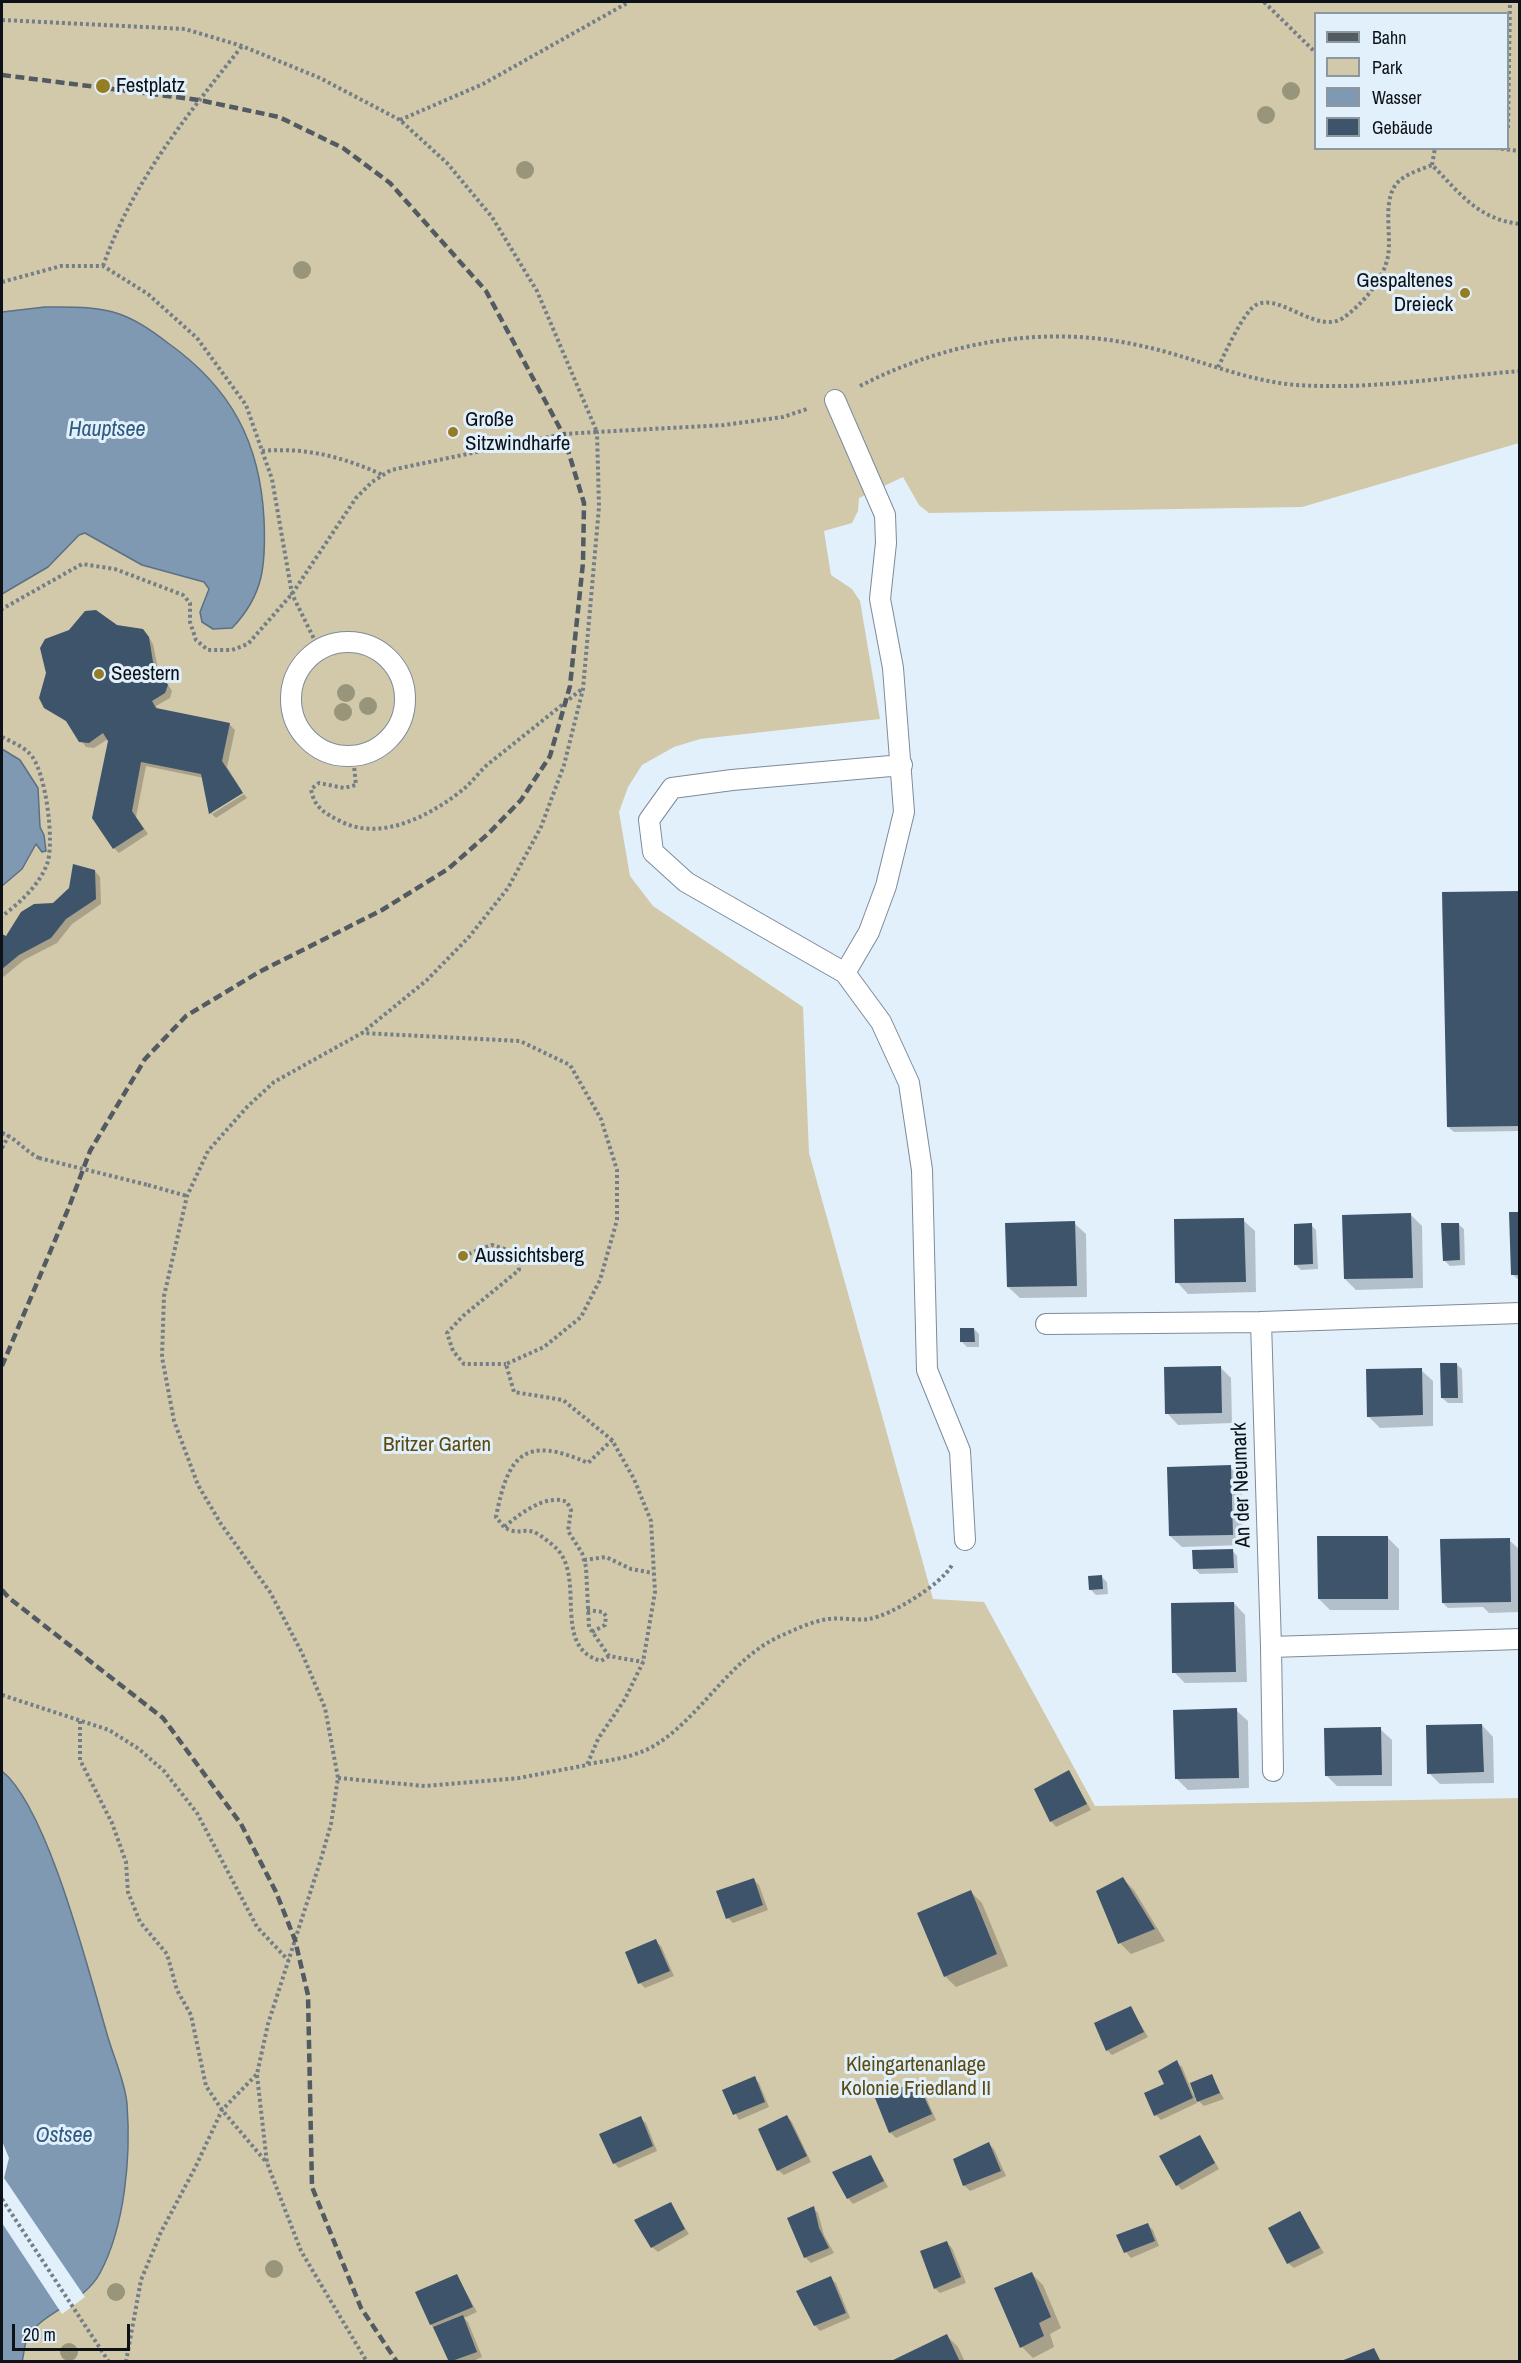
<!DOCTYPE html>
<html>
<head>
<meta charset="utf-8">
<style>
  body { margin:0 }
  #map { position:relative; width:1521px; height:2363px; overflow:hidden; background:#e2f0fc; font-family:"Archivo Narrow",sans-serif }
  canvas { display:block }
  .frame { position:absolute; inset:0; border:3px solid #0c1217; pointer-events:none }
  .legend { position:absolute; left:1314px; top:12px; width:195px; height:138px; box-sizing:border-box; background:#e2f0fc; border:2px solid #8c97a0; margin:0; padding:8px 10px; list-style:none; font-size:18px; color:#0c1217 }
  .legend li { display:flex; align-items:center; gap:12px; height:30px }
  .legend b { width:30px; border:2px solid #8c97a0 }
  .scale { position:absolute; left:12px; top:2324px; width:118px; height:27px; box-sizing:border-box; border:3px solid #0c1217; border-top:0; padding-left:8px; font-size:18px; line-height:21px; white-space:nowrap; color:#0c1217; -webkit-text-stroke:4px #e2f0fc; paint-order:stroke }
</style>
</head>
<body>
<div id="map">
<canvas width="1521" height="2363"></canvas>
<div class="frame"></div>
<ul class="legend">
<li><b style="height:8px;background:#525a62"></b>Bahn</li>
<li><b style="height:16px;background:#d2c9aa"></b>Park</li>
<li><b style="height:16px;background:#7f99b2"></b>Wasser</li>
<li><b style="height:16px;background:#3d546b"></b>Gebäude</li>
</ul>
<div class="scale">20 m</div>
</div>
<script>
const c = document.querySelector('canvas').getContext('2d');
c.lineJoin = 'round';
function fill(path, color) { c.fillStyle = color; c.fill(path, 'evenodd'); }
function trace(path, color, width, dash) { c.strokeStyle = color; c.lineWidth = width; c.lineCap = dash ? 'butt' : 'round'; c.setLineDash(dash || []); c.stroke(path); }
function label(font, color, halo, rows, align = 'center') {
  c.font = font + ' "Archivo Narrow",sans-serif'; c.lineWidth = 6; c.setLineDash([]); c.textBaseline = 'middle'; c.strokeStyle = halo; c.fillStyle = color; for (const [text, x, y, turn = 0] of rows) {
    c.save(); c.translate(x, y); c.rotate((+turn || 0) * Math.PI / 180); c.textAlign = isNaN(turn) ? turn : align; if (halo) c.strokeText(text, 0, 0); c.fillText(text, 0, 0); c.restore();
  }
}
const green = new Path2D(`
  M2,2H1519V443L1302,507L929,513L919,505L903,477L859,498L858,511L852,523L824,531L831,575L852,589L860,601L880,719L700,739L674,747L642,765L628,787L619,812L630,876L653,906L803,1007L809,1153L933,1599L984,1602L1095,1806L1519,1798V2361L2,2362ZM1316,14H1508V148H1316Z`);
const water = new Path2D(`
  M45,307C68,307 91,306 113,312C134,318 151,330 168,343C231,388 260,442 264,519C266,564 264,595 232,628L213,629L202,622L200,612L209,589L204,582L142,565L85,533L79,535L48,567L2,594V312Z
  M2,749L20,760L38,788L40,827L44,835L46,851L42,852L36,844L22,869L2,886Z
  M2,1771C48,1808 89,1973 107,2034C113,2056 125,2081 127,2104C131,2157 125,2226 100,2273C83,2305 40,2312 27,2339C24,2345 24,2355 22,2362L2,2361Z`);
const pier = new Path2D(`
  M2,2141L9,2158L4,2178L85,2297L62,2314L2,2223Z`);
const shadow = new Path2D(`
  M116,627L148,636L153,644L158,669L172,691L170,698L156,706L158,710L229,724L235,730L227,767L242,791L212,810V814L244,794L247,798L216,818L211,813L204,778L146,766L136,817L148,834L119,853L114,848L109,740L108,739L94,748L86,747L69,723L45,707Z
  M95,871L100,877L101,904L72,924L57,943L24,960L2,978V936L7,938Z
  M1520,892V1131L1454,1132L1448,1127Z
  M1520,1213V1281L1512,1274Z
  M1411,1215L1422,1226L1423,1288L1356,1290L1345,1279Z
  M1243,1220L1255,1231L1256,1292L1188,1294L1177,1282Z
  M1074,1223L1086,1234L1087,1297L1020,1298L1008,1287Z
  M1458,1224L1464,1229L1465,1265L1450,1266L1444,1260Z
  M1311,1225L1316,1230L1318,1269L1301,1270L1296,1265Z
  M974,1329L979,1334V1347H967L962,1342Z
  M1456,1364L1462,1369L1463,1403H1448L1442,1398Z
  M1220,1367L1231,1378L1232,1423L1178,1425L1167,1413Z
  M1421,1370L1433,1381V1426L1380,1428L1368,1416Z
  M1230,1467L1241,1478L1243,1545L1182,1547L1170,1536Z
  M1387,1537L1399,1549V1610H1330L1319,1599Z
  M1509,1540L1520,1550V1612L1489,1613L1483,1607L1448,1608L1443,1603Z
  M1232,1550L1237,1556L1238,1573L1200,1574L1195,1569Z
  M1102,1577L1107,1582L1108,1594L1096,1595L1090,1589Z
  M1234,1603L1245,1615L1247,1682L1185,1683L1174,1672Z
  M1236,1710L1248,1721L1249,1788L1188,1790L1177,1779Z
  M1482,1725L1493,1737L1494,1783L1440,1784L1429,1773Z
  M1380,1729L1392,1740V1786H1337L1326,1775Z
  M1069,1772L1091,1810L1056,1827L1051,1821Z
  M1123,1879L1134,1890L1165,1941L1131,1954L1120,1943Z
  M754,1880L759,1885L768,1910L733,1923L728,1918Z
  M971,1892L982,1903L1008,1966L956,1987L945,1976Z
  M655,1941L661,1946L674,1976L645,1988L640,1983Z
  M1131,2008L1148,2037L1112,2055L1107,2050Z
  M1176,2062L1182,2067L1194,2096L1211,2076L1224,2099L1204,2106L1194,2097L1197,2103L1161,2120L1156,2115Z
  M754,2078L759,2083L769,2107L739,2120L724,2091Z
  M916,2082L922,2088L936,2120L896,2138L890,2132Z
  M787,2116L792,2122L811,2162L784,2175L778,2170Z
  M640,2118L646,2123L657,2151L619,2168L614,2163Z
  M1200,2137L1219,2169L1182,2190L1177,2185Z
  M989,2144L994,2149L1006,2176L970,2191L964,2185Z
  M871,2156L888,2187L853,2204L848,2198Z
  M670,2204L689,2234L658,2252L652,2247Z
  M813,2208L818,2213L824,2235L834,2253L811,2263L805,2257Z
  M1300,2213L1324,2253L1294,2268L1288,2263Z
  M1148,2225L1153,2230L1159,2246L1131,2258L1126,2252Z
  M947,2243L952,2248L966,2283L940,2293L935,2288Z
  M1032,2274L1043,2285L1061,2328L1050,2334L1054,2347L1033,2358L1022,2347Z
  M457,2276L477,2312L464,2318L468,2322L482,2357L471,2362H450L431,2324Z
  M830,2278L836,2283L850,2318L820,2331L815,2325Z
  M947,2336L958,2347L965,2362H893Z`);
const building = new Path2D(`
  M96,610L117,625L143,629L149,637L153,662L168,685L165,693L152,701L156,708L230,723L222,761L243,793L209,814L201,774L141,762L132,811L144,829L113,849L92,818L108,741L103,733L89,743L79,742L66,721L44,708L39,698L46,673L40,648L45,639L69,630L85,611Z
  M73,864L95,870L96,899L66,919L51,938L19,955L2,969V934L6,936L21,912L34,904L53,903L69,888Z
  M1520,891V1126L1447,1127L1442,892Z
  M1509,1212H1520V1275H1511Z
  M1411,1213L1413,1278L1344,1279L1342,1215Z
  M1244,1218L1246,1282L1175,1283L1174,1219Z
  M1075,1221L1077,1286L1007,1287L1005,1223Z
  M1312,1223L1313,1264L1294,1265V1224Z
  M1441,1223H1459L1460,1260L1443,1261Z
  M960,1328H974L975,1342H960Z
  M1440,1363H1457L1458,1398H1441Z
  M1221,1366L1222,1413L1165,1414L1164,1367Z
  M1422,1368L1423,1415L1367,1417L1366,1369Z
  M1231,1465L1233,1535L1169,1536L1167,1467Z
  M1317,1536H1388V1599H1318Z
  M1510,1538L1511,1602L1442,1603L1440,1539Z
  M1233,1549L1234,1568L1193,1569L1192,1550Z
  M1102,1575L1103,1589L1089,1590L1088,1576Z
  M1234,1602L1236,1672L1172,1673L1171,1603Z
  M1237,1708L1239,1778L1175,1779L1173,1710Z
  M1482,1724L1484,1772L1427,1774L1426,1725Z
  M1381,1727L1382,1775L1325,1776L1324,1728Z
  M1069,1770L1087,1804L1050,1822L1034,1789Z
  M1123,1877L1155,1929L1118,1944L1096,1891Z
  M754,1878L763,1905L726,1919L716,1891Z
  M971,1890L997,1954L944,1977L917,1913Z
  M656,1939L670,1971L638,1984L625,1952Z
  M1131,2006L1144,2032L1106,2051L1094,2023Z
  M1177,2060L1193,2098L1154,2116L1144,2093L1164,2084L1158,2071Z
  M1212,2074L1220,2093L1197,2102L1190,2083Z
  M755,2076L765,2102L733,2115L722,2090Z
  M917,2081L932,2114L889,2133L875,2098Z
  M787,2115L807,2156L777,2171L758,2129Z
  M641,2116L653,2146L613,2164L599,2134Z
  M1200,2135L1215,2163L1176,2186L1159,2156Z
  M989,2142L1001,2171L963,2186L953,2159Z
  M871,2155L884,2181L847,2199L832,2172Z
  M671,2202L685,2229L651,2248L634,2220Z
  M814,2206L819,2228L829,2248L804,2258L787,2218Z
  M1300,2211L1320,2248L1287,2264L1268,2228Z
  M1148,2223L1155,2241L1124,2253L1116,2235Z
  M947,2241L961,2277L934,2289L920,2251Z
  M1032,2272L1051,2317L1039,2323L1044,2336L1020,2348L994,2288Z
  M457,2274L473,2307L430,2325L415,2292Z
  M831,2276L846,2313L814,2326L796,2291Z
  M463,2315L477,2352L449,2362L433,2327Z
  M947,2334L960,2362H889Z
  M1374,2348L1381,2362H1341V2361Z`);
const path = new Path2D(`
  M1264,2L1316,53
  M2,20L185,29L242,46L320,78L400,120L447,163L492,217L537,291L597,432L563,434L391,470L372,482L356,498L292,594L248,644L232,650H208L196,640L190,622V603L183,595L115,569L82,564L2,609
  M400,120L483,84L629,2
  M1508,128L1510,2
  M1495,148L1520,151
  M1432,165L1435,148
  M103,266C134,179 186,117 242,46
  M2,282L61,266H103L148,294L197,338L246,405L272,479L292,594L319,649
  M1218,367C1225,354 1243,312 1256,305C1280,292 1316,335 1343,318C1362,305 1384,279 1388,256C1392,234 1381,198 1399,181C1408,173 1422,169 1432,165C1460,193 1477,219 1520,224
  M860,386C947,341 1046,324 1142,346C1194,357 1244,381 1297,385C1370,390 1446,377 1520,371
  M262,451C306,447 343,457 383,475
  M2,737C10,741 22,746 29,753C46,768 55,844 47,864C40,884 19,904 2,916
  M353,756L356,785L344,788L319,783L311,789C314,807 324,813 340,821C381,843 434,814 466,787C475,779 482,768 492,761C522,737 552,713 582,689
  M2,1133C16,1138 25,1151 39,1158
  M2,1148L9,1135
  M148,1185L187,1196
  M463,1256L492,1245L517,1253L519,1270L463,1316L447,1333L453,1351L464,1364H506
  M504,1527L496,1517C508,1454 525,1435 588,1463L612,1440
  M584,1560L606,1557L631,1569L653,1573
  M587,1610L603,1612L606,1616L605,1625L592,1632
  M609,1656L601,1661C551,1647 586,1580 557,1549C552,1544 541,1535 534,1532C522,1528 518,1536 504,1527C520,1514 546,1493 567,1502L571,1510L568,1531L582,1553L586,1567L589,1627L609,1656L643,1662
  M2,1695L109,1730L139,1749L164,1771L197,1813L257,1927L288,1960
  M80,1721V1760L112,1823L126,1862L128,1892L140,1922L167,1954L177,1990L191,2015L206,2086L222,2110L267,2163
  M588,1764C611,1760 637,1757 657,1744C705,1713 731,1656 785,1634C798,1628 814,1621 828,1619C841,1617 856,1621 869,1619C890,1616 942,1584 952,1565
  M338,1778L425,1786L519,1778L587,1765L598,1739L625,1699L643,1662L655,1592L651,1521L634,1479L612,1440L563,1400L514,1392L506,1364L544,1347L581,1317L600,1280L617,1220V1170L601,1119L570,1065L520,1041L362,1033
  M257,2075L267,2163L301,2251L367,2362
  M2,2199L109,2362
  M126,2362L141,2280L161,2232L195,2168L222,2110L257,2074L268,2024L321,1859L331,1824L338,1778L325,1708L302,1653L270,1592L221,1524L198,1485L174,1421L162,1357L164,1296L187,1196L208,1151L247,1107L274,1082L362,1033L427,980L469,937L508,888L541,827L564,765L583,689L599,507L597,432L724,425L783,417L807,409`);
const service = new Path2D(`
  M835,400L885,515L886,543L880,599L893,668L904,812L886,886L869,932L845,973L881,1022L909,1083L922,1170L927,1370L960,1451L965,1540
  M291 699a57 57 0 1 1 114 0a57 57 0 1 1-114 0Z
  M845,973L686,882L653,852L649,820L672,788L732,780L902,765
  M1520,1313L1261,1322L1271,1647L1520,1639
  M1046,1324L1261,1322
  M1271,1647L1273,1771`);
const rail = new Path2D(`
  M2,75L199,100L279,117L343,148L390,183L486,291L563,434L584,503L583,563L570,686L550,756L521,800L489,833L448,869L382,910L259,972L186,1016L145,1059L90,1151L69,1207L2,1366
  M2,1590L9,1598L163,1718L241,1824L276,1892L295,1940L308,1995L312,2187L361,2308L397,2362`);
const pathBridge = new Path2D(`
  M39,1158L148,1185`);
const trees = [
  [1291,91],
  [1266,115],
  [525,170],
  [302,270],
  [346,693],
  [368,706],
  [343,712],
  [274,2269],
  [116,2292],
  [69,2352]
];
const markers = [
  [103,86,8,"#947d24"],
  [1465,293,6,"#947d24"],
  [453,432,6,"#947d24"],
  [99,674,6,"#947d24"],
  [463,1256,6,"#947d24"]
];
const poiNames = [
  ["Festplatz",116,86],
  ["Gespaltenes",1453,281,"right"],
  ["Dreieck",1453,305,"right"],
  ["Große",465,420],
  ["Sitzwindharfe",465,444],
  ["Seestern",111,674],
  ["Aussichtsberg",475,1256]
];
const parkNames = [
  ["Britzer Garten",437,1445],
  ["Kleingartenanlage",916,2065],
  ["Kolonie Friedland II",916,2089]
];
const streetNames = [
  ["An der Neumark",1242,1485,-92]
];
const waterNames = [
  ["Hauptsee",107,430],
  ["Ostsee",64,2136]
];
fill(green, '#d2c9aa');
fill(water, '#7f99b2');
trace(water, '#5c7084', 1.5);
fill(pier, '#e2f0fc');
fill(shadow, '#0003');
fill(building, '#3d546b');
trace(service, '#7d8b9a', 22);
trace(path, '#747e86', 4, [3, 3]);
trace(service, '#fff', 20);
trace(rail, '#525a62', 4.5, [9, 4.5]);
trace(pathBridge, '#747e86', 4, [3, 3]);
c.fillStyle = '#98957a';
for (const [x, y] of trees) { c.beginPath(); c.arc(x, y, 9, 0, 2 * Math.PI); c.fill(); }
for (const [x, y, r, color] of markers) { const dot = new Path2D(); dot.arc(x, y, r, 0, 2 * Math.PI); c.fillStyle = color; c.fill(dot); trace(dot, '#e2f0fc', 2); }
label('21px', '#0c1217', '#e2f0fc', poiNames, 'left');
label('21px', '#5b4b10', '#e2f0fc', parkNames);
label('21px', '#0c1217', '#e2f0fc', streetNames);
label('italic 22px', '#305a7f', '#e2f0fc', waterNames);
</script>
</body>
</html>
